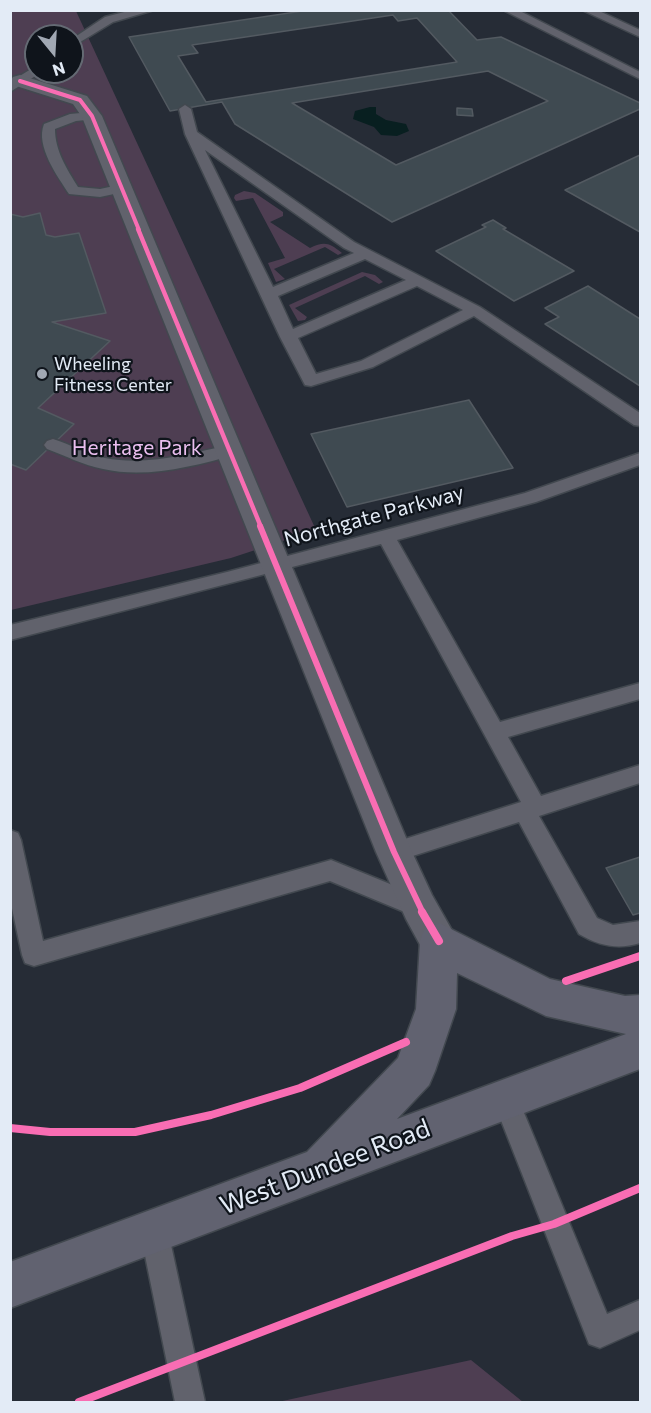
<!DOCTYPE html>
<html>
<head>
<meta charset="utf-8">
<style>
  body { margin:0 }
  #map { position:relative; width:651px; height:1413px; overflow:hidden; background:#262c36; font-family:Commissioner,sans-serif }
  canvas { display:block }
  .frame { position:absolute; inset:0; border:12px solid #e3ebf6; pointer-events:none }
  .north { position:absolute; left:24px; top:24px; width:60px; height:60px; box-sizing:border-box; background:#0f141b; border:2px solid #646a73; border-radius:50%; rotate:162deg; font-size:16px; font-weight:700; line-height:24px; text-align:center; color:#e3ebf6 }
  .north::after { content:''; display:block; margin:auto; width:21px; height:27px; background:#a1a8b3; clip-path:polygon(50% 0,100% 100%,50% 72%,0 100%) }
</style>
</head>
<body>
<div id="map">
<canvas width="651" height="1413"></canvas>
<div class="frame"></div>
<div class="north">N</div>
</div>
<script>
const c = document.querySelector('canvas').getContext('2d');
c.lineJoin = 'round';
function fill(path, color) { c.fillStyle = color; c.fill(path, 'evenodd'); }
function trace(path, color, width, dash) { c.strokeStyle = color; c.lineWidth = width; c.lineCap = dash ? 'butt' : 'round'; c.setLineDash(dash || []); c.stroke(path); }
function label(font, color, halo, rows, align = 'center') {
  c.font = font + ' Commissioner,sans-serif'; c.lineWidth = 4.5; c.setLineDash([]); c.textBaseline = 'middle'; c.strokeStyle = halo; c.fillStyle = color; for (const [text, x, y, turn = 0] of rows) {
    c.save(); c.translate(x, y); c.rotate((+turn || 0) * Math.PI / 180); c.textAlign = isNaN(turn) ? turn : align; if (halo) c.strokeText(text, 0, 0); c.fillText(text, 0, 0); c.restore();
  }
}
const green = new Path2D(`
  M10,11H76L316,530L231,558L11,610ZM36,36H72V72H36Z
  M244,191L255,193L283,212V216L270,222L310,248C325,241 329,243 342,253L338,255L325,247L274,269L285,279L276,282L268,263L285,258L253,198L236,201L234,198L235,195Z
  M362,272L375,275L383,282L379,284L365,276L295,308L307,317L305,320L298,321L289,305Z
  M471,1360L523,1402H278Z`);
const water = new Path2D(`
  M370,107H376V114L386,120L406,124L409,131L397,136L381,135L374,127L353,119L355,111Z`);
const building = new Path2D(`
  M309,10H448L477,40L501,37L640,103V109L392,222L235,124L222,102L170,111L129,37ZM488,71L548,101L396,165L292,103Z
  M393,15L398,21L417,18L457,62L206,102L178,56L198,53L192,45Z
  M457,108L472,109L473,116L457,115Z
  M640,155V232L565,190Z
  M40,213L46,235L55,237L79,233L106,313L52,322L110,341L38,408L74,424L26,470L10,464V214L23,217Z
  M493,220L506,228L503,229L574,271L514,301L436,251L486,227L482,225Z
  M588,286L640,319V386L545,324L559,317L545,308Z
  M469,400L513,468L347,507L311,434Z
  M640,857V913L633,915L606,868Z`);
const lane = new Path2D(`
  M132,10H154L113,22L72,47V39L105,17Z
  M503,10H518L640,72V79Z
  M582,10H597L640,30V37Z
  M36,66V72L40,73L10,92V82Z
  M185,105L191,109L197,132L354,242L480,307L640,413V426L634,425L474,316L373,367L311,386L305,385L280,337L185,134L179,109ZM205,150L344,248L354,253L273,287ZM365,259L406,280L293,329L278,296ZM417,286L463,310L361,361L316,374L298,338Z
  M92,112L98,116L96,119L76,121L55,129C55,151 67,169 78,187L100,189L123,184L130,188L128,191L100,197L69,194C58,177 35,146 44,124L70,114Z
  M53,439C71,444 87,455 105,458C146,466 189,454 229,445L235,447L238,451L235,455C194,466 146,479 103,469C83,465 66,456 47,449L44,445L47,441Z
  M640,453V465L536,502L397,540L500,722L640,683V699L508,737L541,796L640,765V783L539,816L597,918L613,925L640,921V943C618,950 599,946 579,934L519,822L394,862L386,859L382,852L386,845L521,802L381,544L10,640V625L227,572L525,493Z
  M10,830L18,833L21,840L43,941L331,860L427,899L431,907L427,915L419,918L330,881L34,966L25,963L22,955L10,899Z
  M506,1087L515,1091L607,1314L640,1300V1330L600,1348L589,1344L493,1100L497,1091Z
  M154,1217L164,1221L168,1231L205,1402H175L140,1231L144,1221Z`);
const street = new Path2D(`
  M20,75L87,96L102,116L412,852L432,895L458,941L453,954L439,959L425,954L406,919L376,852L82,117L73,104L13,85L10,81L13,77Z`);
const primary = new Path2D(`
  M439,923L550,979L625,996L640,995V1069L10,1308V1262L307,1152L398,1058L416,1009L420,941L425,928ZM457,973L546,1016L626,1034L397,1119L429,1085L435,1071L456,1009Z`);
const cyclewayFar3 = new Path2D(`
  M20,81L80,100L92,116L139,230`);
const cyclewayFar2 = new Path2D(`
  M138,229L261,527`);
const cyclewayFar1 = new Path2D(`
  M260,526L394,852L423,913`);
const cycleway = new Path2D(`
  M422,912L439,941
  M566,981L640,956
  M10,1128L50,1132H135L211,1115L300,1088L406,1042
  M79,1402L512,1236L554,1224L640,1188`);
const markers = [
  [42,374,6,"#a1a8b3"]
];
const farPoinames = [
  ["Wheeling",54,364],
  ["Fitness Center",54,385]
];
const parkNames = [
  ["Heritage Park",137,448]
];
const streetNames = [
  ["Northgate Parkway",374,516,-15]
];
const nearStreetnames = [
  ["West Dundee Road",325,1167,-21]
];
fill(green, '#4e3e52');
fill(water, '#081f20');
fill(building, '#3f4a51');
trace(building, '#535a61', 1.5);
trace(lane, '#42484f', 3);
trace(street, '#42484f', 3);
trace(primary, '#42484f', 3);
fill(lane, '#61626c');
fill(street, '#61626c');
fill(primary, '#616270');
trace(cyclewayFar3, '#f96db3', 4);
trace(cyclewayFar2, '#f96db3', 4.5);
trace(cyclewayFar1, '#f96db3', 6);
trace(cycleway, '#f96db3', 8);
for (const [x, y, r, color] of markers) { const dot = new Path2D(); dot.arc(x, y, r, 0, 2 * Math.PI); c.fillStyle = color; c.fill(dot); trace(dot, '#0f141b', 2); }
label('18px', '#e3ebf6', '#0f141b', farPoinames, 'left');
label('21px', '#eabeef', '#0f141b', parkNames);
label('21px', '#e3ebf6', '#0f141b', streetNames);
label('26px', '#e3ebf6', '#0f141b', nearStreetnames);
</script>
</body>
</html>
